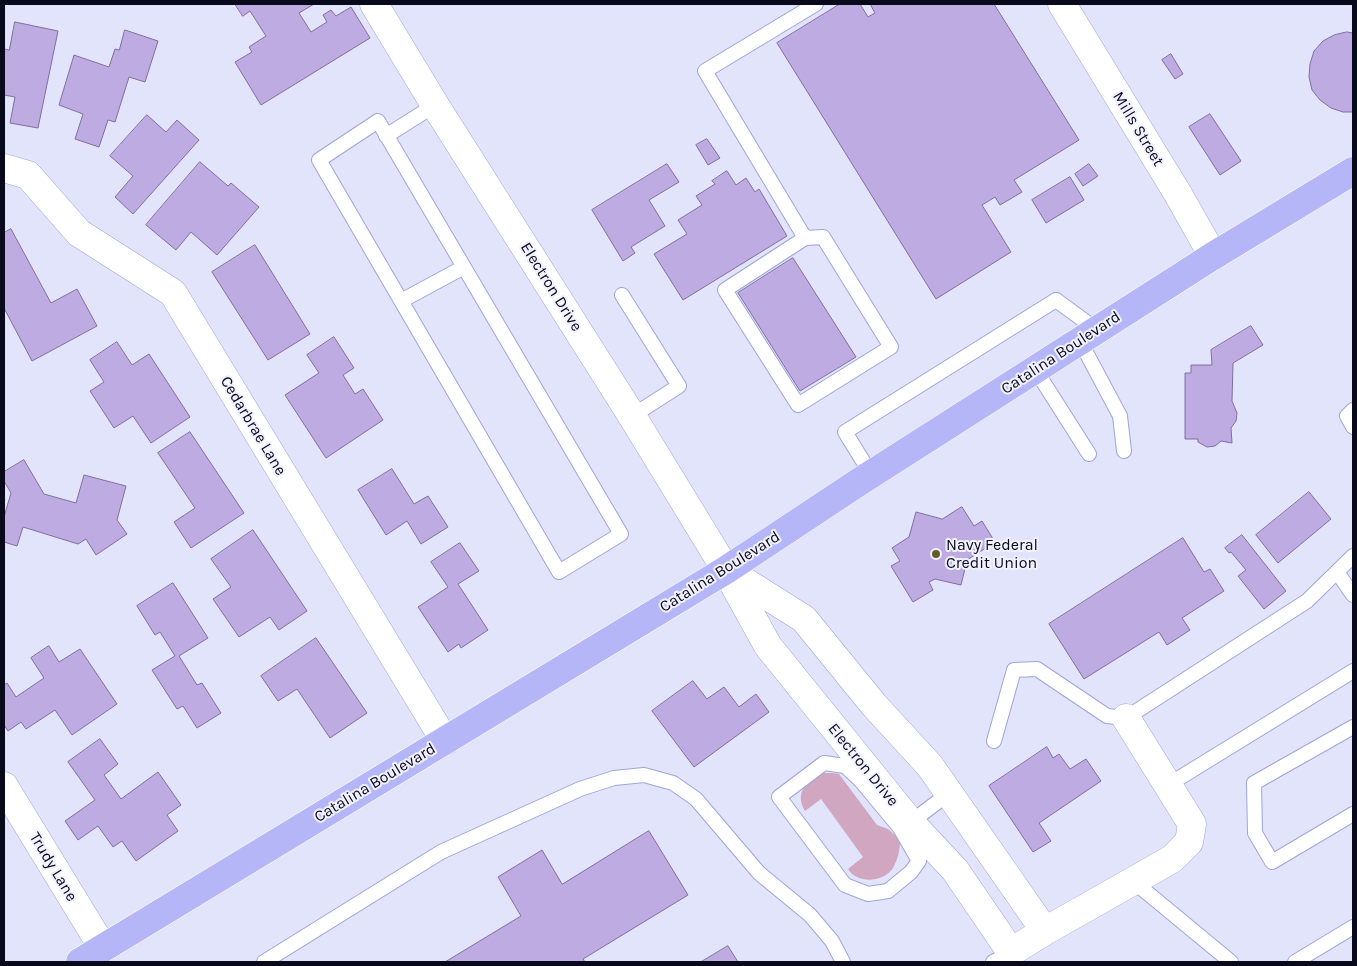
<!DOCTYPE html>
<html>
<head>
<meta charset="utf-8">
<style>
  body { margin:0 }
  #map { position:relative; width:1357px; height:966px; overflow:hidden; background:#e1e4fb; font-family:Karla,sans-serif }
  canvas { display:block }
  .frame { position:absolute; inset:0; border:5px solid #09091c; pointer-events:none }
</style>
</head>
<body>
<div id="map">
<canvas width="1357" height="966"></canvas>
<div class="frame"></div>
</div>
<script>
const c = document.querySelector('canvas').getContext('2d');
c.lineJoin = 'round';
function fill(path, color) { c.fillStyle = color; c.fill(path, 'evenodd'); }
function trace(path, color, width, dash) { c.strokeStyle = color; c.lineWidth = width; c.lineCap = dash ? 'butt' : 'round'; c.setLineDash(dash || []); c.stroke(path); }
function label(font, color, halo, rows, align = 'center') {
  c.font = font + ' Karla,sans-serif'; c.lineWidth = 4; c.setLineDash([]); c.textBaseline = 'middle'; c.strokeStyle = halo; c.fillStyle = color; for (const [text, x, y, turn = 0] of rows) {
    c.save(); c.translate(x, y); c.rotate((+turn || 0) * Math.PI / 180); c.textAlign = isNaN(turn) ? turn : align; if (halo) c.strokeText(text, 0, 0); c.fillText(text, 0, 0); c.restore();
  }
}
const green = new Path2D(`
  M818,773H832L839,774L877,825L888,829L900,840C900,850 898,859 893,868C883,883 857,884 848,869L863,857L821,799L805,811C795,794 805,783 818,773Z`);
const building = new Path2D(`
  M235,4H314L299,13L311,32L327,22L323,15L331,10L336,16L351,7L370,38L261,105L235,62L252,52L249,47L266,36L250,11L243,16Z
  M840,4H860L868,17L875,13L870,4H994L1079,140L1014,180L1022,192L1000,205L995,197L982,205L1011,252L936,299L777,43Z
  M15,22L58,31L38,128L10,123L15,97L4,95V49L9,50Z
  M125,30L158,41L145,82L129,77L115,122L108,120L99,147L75,139L83,114L59,105L74,55L109,67L115,49L119,50Z
  M1347,32L1353,33V112H1343L1331,108L1320,100L1312,90L1309,77L1310,64L1314,51L1323,41L1334,35Z
  M1171,54L1183,74L1175,79L1162,60Z
  M1210,114L1241,161L1220,175L1189,127Z
  M147,115L166,132L177,120L199,140L133,214L115,197L133,176L110,156Z
  M707,139L720,158L708,165L696,145Z
  M200,162L228,186L231,183L259,207L217,255L191,232L176,250L146,225Z
  M667,164L679,182L649,200L665,226L631,247L635,253L623,261L592,210Z
  M1089,164L1098,176L1083,186L1075,174Z
  M727,171L736,185L746,178L755,192L759,189L787,236L683,300L654,254L687,234L678,220L702,205L696,196L715,184L712,181Z
  M1070,177L1084,200L1046,223L1032,200Z
  M11,229L51,303L77,289L97,326L32,361L4,308V233Z
  M255,245L310,334L268,360L212,272Z
  M793,258L856,357L800,391L738,293Z
  M1251,326L1263,345L1233,363L1232,401L1237,413L1236,421L1231,428L1232,443L1221,441L1215,446L1207,447L1198,442V439H1185V373H1191V365H1212L1211,350Z
  M334,337L354,368L343,375L355,394L363,389L383,420L326,458L285,395L319,373L307,355Z
  M117,342L132,365L149,354L190,417L151,443L133,416L114,428L90,391L104,382L90,360Z
  M190,432L244,513L191,548L174,522L195,508L158,453Z
  M24,460L44,494L76,503L84,475L126,486L117,520L127,534L96,555L86,539L78,544L23,527L17,546L4,542V517L11,493L4,481V472Z
  M392,469L414,504L428,496L448,527L421,544L407,521L386,535L358,490Z
  M1309,492L1331,519L1278,563L1256,535Z
  M962,507L974,526L982,521L995,542L967,560L961,585L935,579L929,582L933,590L913,602L891,566L900,561L892,548L909,537L916,512L942,519Z
  M253,530L307,611L279,630L270,617L239,637L213,599L231,587L211,559Z
  M1242,535L1286,591L1264,609L1238,576L1246,570L1231,552L1229,553L1225,548Z
  M1183,538L1204,572L1210,569L1224,591L1182,618L1190,630L1167,645L1159,632L1084,679L1049,624Z
  M460,543L479,571L458,584L488,630L461,648L459,644L448,652L418,607L448,587L431,562Z
  M173,583L208,638L179,656L197,685L202,683L221,713L197,728L183,706L177,709L152,670L175,656L160,632L155,635L137,606Z
  M316,638L367,713L330,738L297,689L278,701L261,676Z
  M49,646L59,662L80,649L117,704L72,735L55,710L26,729L21,722L8,731L4,725V685L7,683L16,697L44,678L31,658Z
  M693,681L707,699L724,687L739,707L756,694L769,712L694,767L652,711Z
  M100,739L118,764L104,775L121,799L158,772L181,805L167,815L178,831L136,861L122,841L113,847L98,826L78,840L65,821L95,800L68,762Z
  M1047,747L1053,758L1059,754L1070,769L1086,759L1101,781L1039,823L1051,841L1033,852L989,786Z
  M649,831L688,895L583,959L585,962H445L521,916L498,877L542,850L562,884Z
  M728,946L738,962H701Z`);
const service = new Path2D(`
  M378,121L621,534L559,572L319,160Z
  M386,136L435,105
  M823,237L891,347L798,405L725,290L805,238Z
  M805,238L705,71L816,4
  M622,295L679,386L632,416
  M401,301L464,267
  M1080,341L1120,416L1124,451
  M1035,369L1089,454
  M1353,410L1347,416L1353,427
  M871,474L845,432L1056,300L1097,330
  M1337,572L1353,595
  M1353,727L1254,783L1255,833L1272,862L1353,814
  M994,741L1014,670L1037,669L1107,716L1126,718L1307,601L1353,556
  M824,763L845,766L861,781L900,828L919,861L911,872L888,891L868,894L845,885L779,797Z
  M1168,785L1353,671
  M907,825L948,794
  M1133,881L1231,962
  M264,962L441,852L580,789L614,778L644,775L673,783L696,799L759,873L810,915L832,941L843,962
  M993,962L1011,952
  M1295,962L1353,927`);
const minor = new Path2D(`
  M374,4L435,105L632,416L726,570L768,646L911,823L955,870L1011,952L1045,931
  M1062,4L1178,194L1213,256
  M4,168L28,175L79,233L173,293L445,741
  M728,571L804,619L874,705L930,766L1045,931L1172,859L1189,842L1192,824L1126,718
  M4,786L103,948`);
const primary = new Path2D(`
  M80,962L726,570L859,482L1213,256L1353,171`);
const markers = [
  [936,554,5,"#655c29"]
];
const streetNames = [
  ["Mills Street",1138,129,59],
  ["Electron Drive",551,287,58],
  ["Catalina Boulevard",1061,353,-33],
  ["Cedarbrae Lane",253,426,59],
  ["Catalina Boulevard",720,572,-32],
  ["Electron Drive",863,765,51],
  ["Catalina Boulevard",375,783,-31],
  ["Trudy Lane",53,867,59]
];
const poiNames = [
  ["Navy Federal",946,545],
  ["Credit Union",946,563]
];
fill(green, '#d1a6c1');
fill(building, '#bdabe1');
trace(building, '#816ea1', 1);
trace(service, '#9fa4db', 16);
trace(minor, '#9fa4db', 29);
trace(primary, '#fff', 29);
trace(service, '#fff', 14);
trace(minor, '#fff', 28);
trace(primary, '#b5b6f7', 28);
for (const [x, y, r, color] of markers) { const dot = new Path2D(); dot.arc(x, y, r, 0, 2 * Math.PI); c.fillStyle = color; c.fill(dot); trace(dot, '#f1f2fe', 2); }
label('16px', '#09091c', '#f1f2fe', streetNames);
label('16px', '#09091c', '#f1f2fe', poiNames, 'left');
</script>
</body>
</html>
